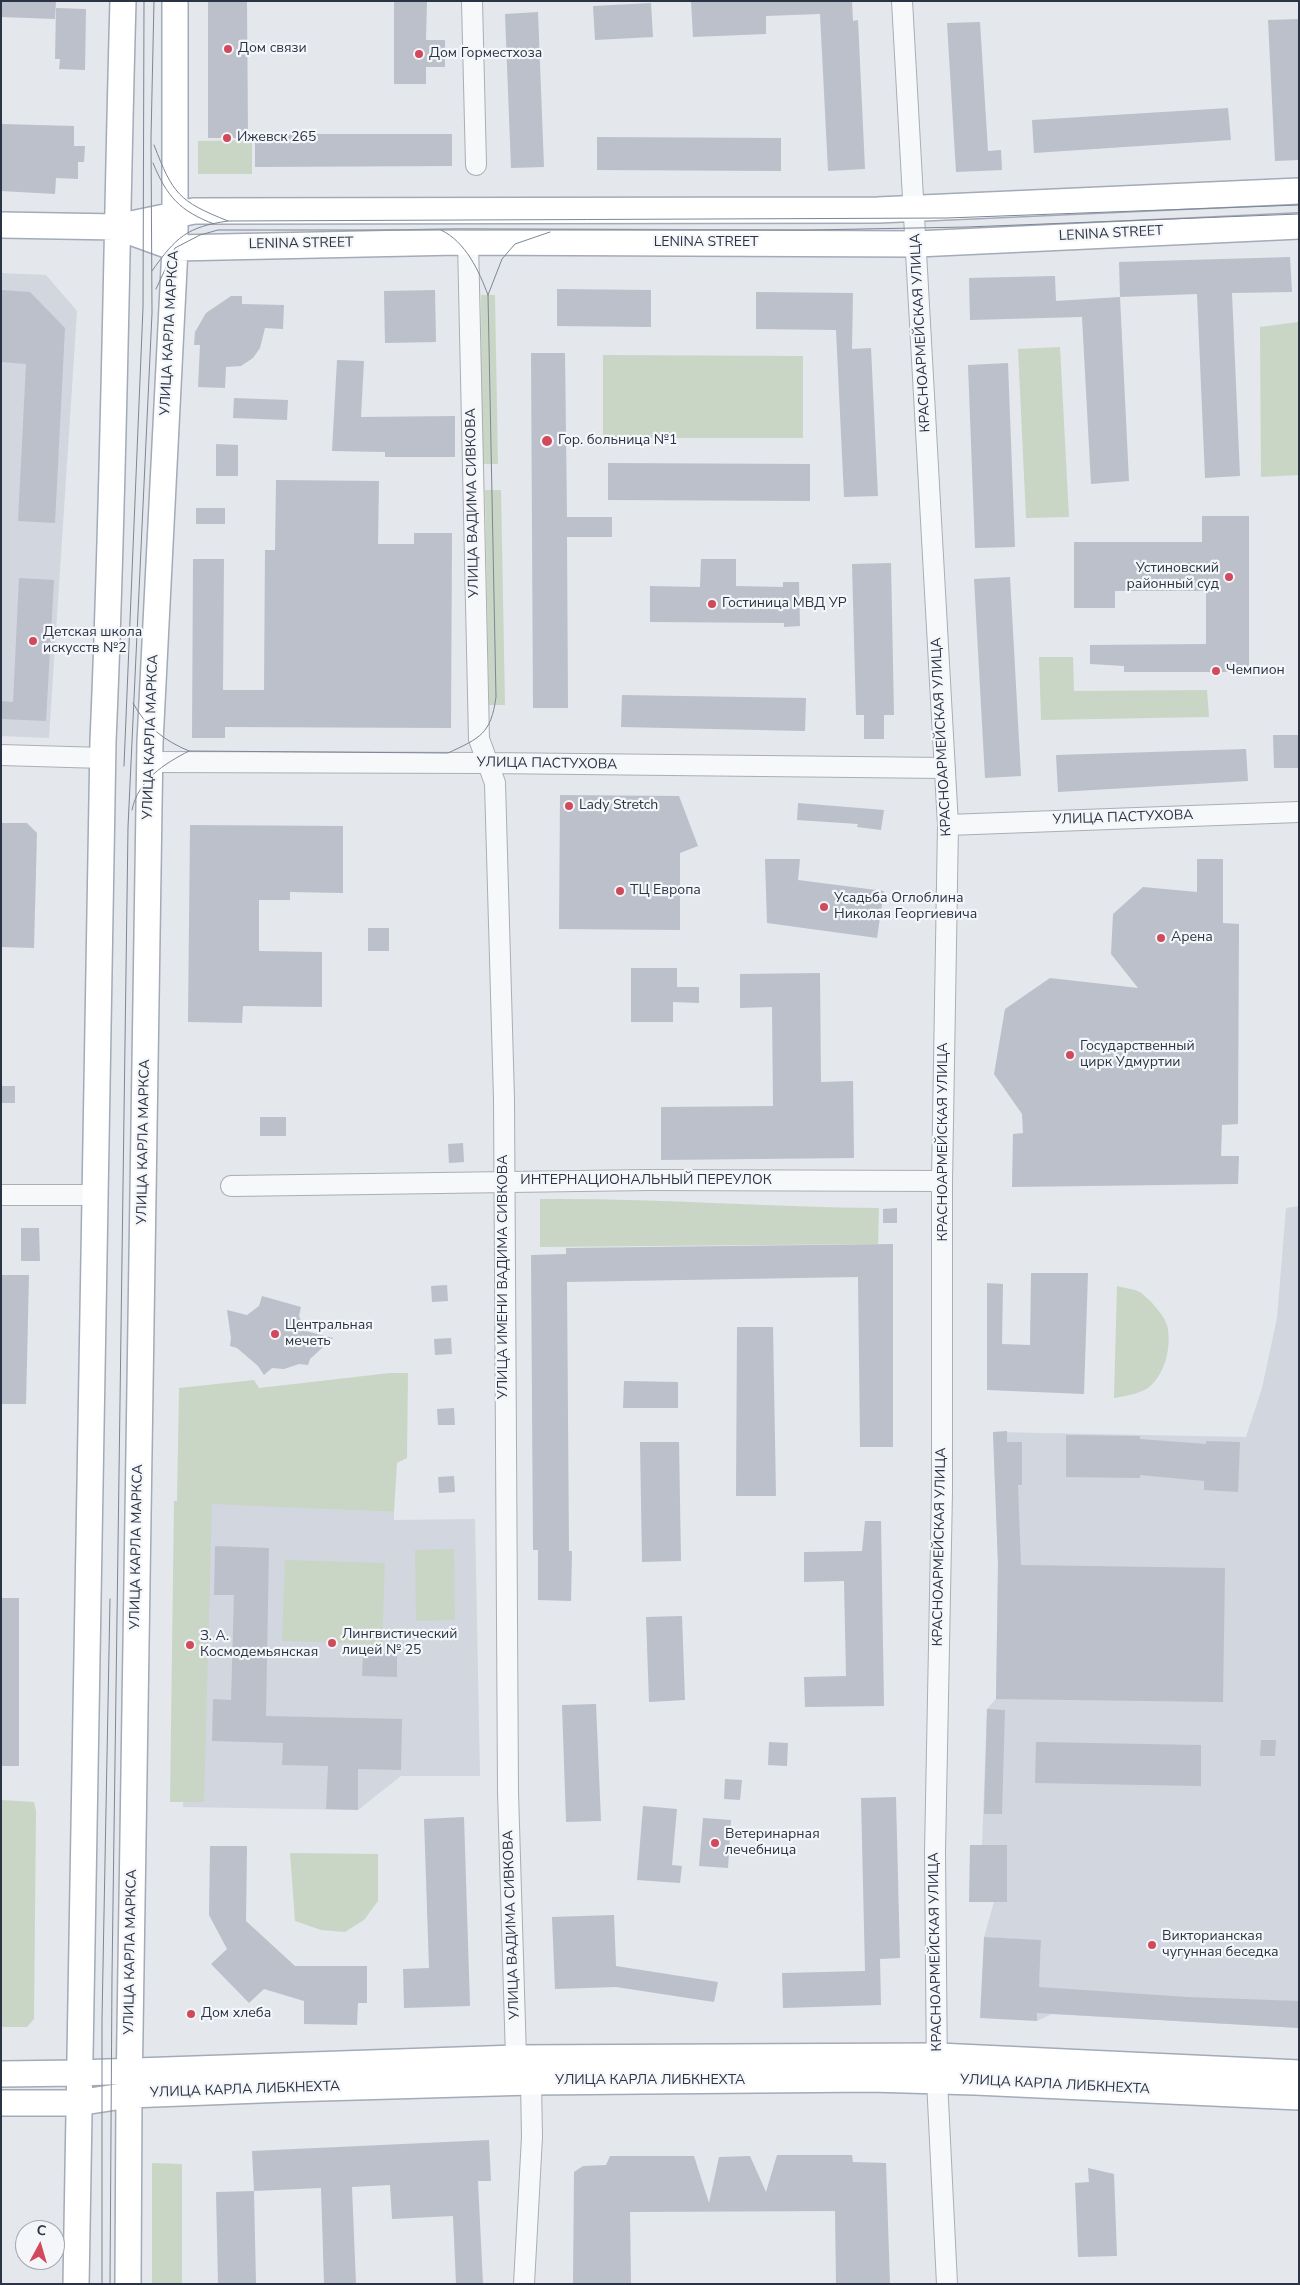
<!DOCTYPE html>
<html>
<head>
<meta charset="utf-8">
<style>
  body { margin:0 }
  #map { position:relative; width:1300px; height:2285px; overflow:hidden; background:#e4e7ec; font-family:"Nunito Sans",sans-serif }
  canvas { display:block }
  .frame { position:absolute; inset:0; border:2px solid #2b3445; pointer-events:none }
  .north { position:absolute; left:15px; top:2220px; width:50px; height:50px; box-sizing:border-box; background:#f4f6f9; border:1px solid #a4a8b1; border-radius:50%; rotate:6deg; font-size:14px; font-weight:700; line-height:20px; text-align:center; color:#2b3445 }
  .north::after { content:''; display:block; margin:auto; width:18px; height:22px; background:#d1495b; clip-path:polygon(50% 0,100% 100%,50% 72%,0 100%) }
</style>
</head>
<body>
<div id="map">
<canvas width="1300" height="2285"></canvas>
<div class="frame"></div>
<div class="north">С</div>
</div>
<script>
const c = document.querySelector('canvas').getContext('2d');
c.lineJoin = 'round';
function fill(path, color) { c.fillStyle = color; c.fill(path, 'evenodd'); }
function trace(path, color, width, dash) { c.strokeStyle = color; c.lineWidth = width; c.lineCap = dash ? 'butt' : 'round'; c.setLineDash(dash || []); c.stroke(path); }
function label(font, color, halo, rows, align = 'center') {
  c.font = font + ' "Nunito Sans",sans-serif'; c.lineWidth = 4.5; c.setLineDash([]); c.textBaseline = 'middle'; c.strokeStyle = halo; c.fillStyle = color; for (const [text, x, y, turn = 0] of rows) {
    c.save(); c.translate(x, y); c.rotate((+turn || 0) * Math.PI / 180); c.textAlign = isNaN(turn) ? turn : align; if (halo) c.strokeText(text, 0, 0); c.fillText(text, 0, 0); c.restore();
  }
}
const built = new Path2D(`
  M1,273L46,275L77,311L49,738L1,736Z
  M1299,1206V2028L1052,2014L1037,2021L1041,1941L984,1937L994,1902H1007V1845H982L987,1709L996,1699L998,1564L993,1432L1246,1437L1262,1388L1277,1318L1286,1208Z
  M212,1503L394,1512V1520L475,1519L480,1776H401L358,1810L183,1807L185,1739Z`);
const green = new Path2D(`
  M252,140V174H198V141Z
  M481,295H495L498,464H482Z
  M1298,322L1299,475L1261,477L1260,327Z
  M1060,347L1069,517L1026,518L1018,349Z
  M603,355L803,356V438H603Z
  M485,490H501L505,705H489Z
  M1039,657H1073L1074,691L1207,690L1209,717L1041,720Z
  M540,1199C653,1198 766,1207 879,1208L878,1244L540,1247Z
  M1117,1286C1124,1288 1134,1289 1140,1292C1149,1299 1163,1313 1167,1325C1172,1345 1166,1374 1148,1388C1139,1394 1125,1396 1114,1398Z
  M390,1373H408L407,1458L397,1463L394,1512L212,1504L204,1802H170L174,1501H177L179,1388L254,1380L259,1388Z
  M454,1549L455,1620L416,1621L415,1550Z
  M285,1560L385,1563L382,1644L282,1641Z
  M1,1800L34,1802L36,1811L34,2019L27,2027H1Z
  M290,1853L378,1854V1901L364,1920L345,1932L321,1930L295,1921Z
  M152,2163L182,2164V2284H152Z`);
const building = new Path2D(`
  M1,1H56L55,19L1,17Z
  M208,1H247L248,138H208Z
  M394,1H427L426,40H445V67H426V84H394Z
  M691,1H852L853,21L858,20L865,169L828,171L820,14L766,16V34L693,37Z
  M651,3L653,37L595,40L593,6Z
  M56,8L86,9L85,70L59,69L60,59H55Z
  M538,12L544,167L511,168L505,14Z
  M1299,19V160L1275,161L1268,20Z
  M980,22L988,151L1001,150L1002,170L956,172L947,23Z
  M1228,108L1231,140L1034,153L1032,120Z
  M1,124L74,126V146H85L84,162H78V179L56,178L55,194L1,191Z
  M255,134H452V166L255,167Z
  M597,137L781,138V171L597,170Z
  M1290,257L1292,292L1232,293L1240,476L1205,478L1197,294L1120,297L1119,262Z
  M1055,276L1056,301L1120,297L1129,481L1091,484L1082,317L970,320L969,278Z
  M557,289L651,290V327L557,326Z
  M1,290L30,292L65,328L55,523L18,521L26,364L1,362Z
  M435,290L436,342L385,343L384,291Z
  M756,292L853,293L852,349L871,348L878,496L844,497L836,330L756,329Z
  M231,296H242V304L284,305L283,329L265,328L260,348L253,358L241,366L226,367L225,388L198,387L200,345H194L195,332L206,313Z
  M531,353H565L567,517H612V537H567L568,708H533Z
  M337,360L364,361L361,417L455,416V457H385V452L332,451Z
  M1008,363L1015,547L975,548L968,365Z
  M234,398L288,400L287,420L233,418Z
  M216,444L238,445V476H216Z
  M608,463L810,464V501L608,500Z
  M276,480L379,481L378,544H414V533H452L451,728L225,727V738H192L193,559H224L223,690H264L265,550H275Z
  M196,508H225V524H196Z
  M1202,516H1249V672H1124V666L1090,664V645L1206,644V591H1115V608H1074V542H1202Z
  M701,559H736V586L783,587V582H799L800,626L784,627V623L650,622V586L700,587Z
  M891,563L894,715H884V739H864V715H856L852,564Z
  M1010,577L1021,776L985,778L974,579Z
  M19,578L54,580L46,721L1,719V701L13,702Z
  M622,695L806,698L805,731L621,727Z
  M1273,735H1299V768H1274Z
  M1246,749L1248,781L1058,792L1056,755Z
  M560,795L679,796L698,846L680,853V930L559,929Z
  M798,803L884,810L881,830L857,827L858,824L797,820Z
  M1,823H27L37,833L34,948L1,947Z
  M190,825L343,826V893L290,892V900H259V951L322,952V1007L243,1006L242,1023L188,1022Z
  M765,859H800L798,880L884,891L877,938L767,923Z
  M1197,859H1223V923L1239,924L1238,1124L1222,1125L1221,1156H1239L1238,1184L1012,1187L1013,1134L1023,1133L1022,1114L994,1074L1005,1009L1050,978L1138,988L1111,954L1113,914L1143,887L1197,892Z
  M368,928H389V951H368Z
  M631,968H677V987H699V1003L673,1002V1022H631Z
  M820,973L821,1082L853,1081L854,1158L661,1160V1107L773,1106L772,1007L740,1008V974Z
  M1,1086H15V1103H1Z
  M260,1117H286V1136H260Z
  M463,1143L464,1162L449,1163L448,1144Z
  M897,1208V1223H883V1209Z
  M21,1228H39L40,1261H21Z
  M893,1244V1447H860L858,1277L567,1282L569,1551H572L571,1601L538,1600V1550H533L531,1255L566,1254V1248Z
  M1031,1273H1088L1084,1394L987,1390V1283L1003,1284L1002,1344L1030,1345Z
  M1,1275H29L26,1404H1Z
  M447,1285L448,1301L432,1302L431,1286Z
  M262,1296L301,1307L299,1316L306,1331L333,1338L310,1359L308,1365L299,1364L284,1369L272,1368L264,1375L258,1366L237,1348L230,1346L231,1338L227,1310L247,1315L259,1306Z
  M737,1327H773L776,1496H736Z
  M451,1338L452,1354L435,1355L434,1339Z
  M624,1381L678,1382V1408H623Z
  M454,1408L455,1425H438L437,1409Z
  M1007,1431V1442H1022V1485H1018L1021,1565L1225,1568L1223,1702L996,1699L998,1564L993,1432Z
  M1066,1435L1140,1436V1439L1206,1444V1441L1240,1442L1238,1492L1204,1490V1481L1140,1475V1478L1066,1477Z
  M640,1442H679L681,1561L642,1562Z
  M454,1476L455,1492L439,1493L438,1477Z
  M865,1521H881L884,1706L805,1707L804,1677L846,1676L844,1581L804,1582V1552L862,1551Z
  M215,1546L269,1548L266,1716L402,1719L401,1770L358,1769V1810L326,1809L328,1766L282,1765L283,1743L212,1741L213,1699L231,1700L234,1595H214Z
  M1,1598H19V1766H1Z
  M682,1616L685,1700L649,1702L646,1617Z
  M363,1653L397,1654V1677L362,1676Z
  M596,1704L601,1821L566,1822L562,1705Z
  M987,1709L1005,1710L1002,1814H984Z
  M1261,1740H1276L1275,1756H1260Z
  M769,1742L788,1743L787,1766L768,1765Z
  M1036,1742L1201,1745V1786L1035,1783Z
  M725,1779L742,1780L740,1800L724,1799Z
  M896,1797L900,1958L880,1959L881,2005L783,2008L782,1973L865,1971L861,1798Z
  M643,1806L677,1809L672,1865L682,1866L680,1883L637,1880Z
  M464,1817L470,2006L404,2008L403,1969L429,1968L424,1819Z
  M703,1818L731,1820L728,1868L699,1866Z
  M970,1845H1007V1902H969Z
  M210,1846H247L246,1921L295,1966H367V2003H358L357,2025L304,2024V2001L264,1989L249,2003L211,1964L227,1949L209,1915Z
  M614,1915L616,1966L718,1982L714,2002L616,1987L555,1989L552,1917Z
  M984,1937L1041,1940L1039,1987L1187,1997L1299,2001V2028L1037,2013V2021L980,2018Z
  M489,2140L491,2181H478L483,2284H456L453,2216L392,2219L390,2185L352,2187L356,2284H324L321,2188L254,2191L252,2151Z
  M777,2155H852L853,2162L886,2163L890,2284H836L835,2211L630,2212L631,2284H573L574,2172L583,2166L606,2165L610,2156H694L709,2203L719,2157L750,2156L766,2192Z
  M1088,2168L1114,2174L1117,2256L1078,2257L1075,2183L1089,2182Z
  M254,2191L256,2284H218L216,2192Z`);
const minor = new Path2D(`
  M472,1L476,165
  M902,1L948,825L942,1181V1491L935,1852L937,2080L947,2284
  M468,242L479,739L495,783L504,1099L508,1792L516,2058
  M1,755L103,758
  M149,762L488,763L945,768
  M948,825L1299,812
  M231,1186L649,1180L942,1181
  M1,1195H95
  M524,2284L532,2137L531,2082`);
const major = new Path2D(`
  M1,225L117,227L194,211L878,210L1299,191
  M117,227L175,248L458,242L917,244L1299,226
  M1,2074L78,2073L516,2058L938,2056L1299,2073
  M1,2103H77L129,2095L286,2089L531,2082L871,2079L975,2082L1299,2097
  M76,2284L103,741C114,495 116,248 123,1
  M128,2284L129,2095L150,742L175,248V1`);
const tram = new Path2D(`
  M154,145C173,194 178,201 228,221
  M153,163C167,197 180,211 214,224
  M441,230C466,242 479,271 488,295
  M152,271C176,237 187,227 228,221L947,218L1299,205
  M156,289L175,248L200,235L218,230H810L967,227L1299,214
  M133,703C145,726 165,741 189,751L448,753C480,738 491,734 496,697L488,295L502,259L515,244L550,232
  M124,766L143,307L144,1
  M132,810C138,780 164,764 189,751
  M102,2284V2019L110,1599
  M110,2284L112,1976L128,827L152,313L151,138L154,1`);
const markers = [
  [228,49,5,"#d1495b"],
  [419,54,5,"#d1495b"],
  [227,138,5,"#d1495b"],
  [547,441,6,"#d1495b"],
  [1229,577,5,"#d1495b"],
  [712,604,5,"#d1495b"],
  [33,641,5,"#d1495b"],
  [1216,671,5,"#d1495b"],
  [569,806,5,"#d1495b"],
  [620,891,5,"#d1495b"],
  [824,907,5,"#d1495b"],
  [1161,938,5,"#d1495b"],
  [1070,1055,5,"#d1495b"],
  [275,1334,5,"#d1495b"],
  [332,1643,5,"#d1495b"],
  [190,1645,5,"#d1495b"],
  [715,1843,5,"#d1495b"],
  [1152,1945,5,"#d1495b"],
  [191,2014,5,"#d1495b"]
];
const poiNames = [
  ["Дом связи",238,49],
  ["Дом Горместхоза",429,54],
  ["Ижевск 265",237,138],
  ["Гор. больница №1",558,441],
  ["Устиновский",1219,569,"right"],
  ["районный суд",1219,585,"right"],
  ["Гостиница МВД УР",722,604],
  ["Детская школа",43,633],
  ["искусств №2",43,649],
  ["Чемпион",1226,671],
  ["Lady Stretch",579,806],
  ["ТЦ Европа",630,891],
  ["Усадьба Оглоблина",834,899],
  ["Николая Георгиевича",834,915],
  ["Арена",1171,938],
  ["Государственный",1080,1047],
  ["цирк Удмуртии",1080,1063],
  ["Центральная",285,1326],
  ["мечеть",285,1342],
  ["Лингвистический",342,1635],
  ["лицей № 25",342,1651],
  ["З. А.",200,1637],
  ["Космодемьянская",200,1653],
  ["Ветеринарная",725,1835],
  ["лечебница",725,1851],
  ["Викторианская",1162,1937],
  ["чугунная беседка",1162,1953],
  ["Дом хлеба",201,2014]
];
const streetNames = [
  ["LENINA STREET",1111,234,-3],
  ["LENINA STREET",706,243],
  ["LENINA STREET",301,244,-1],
  ["УЛИЦА КАРЛА МАРКСА",170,333,-87],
  ["КРАСНОАРМЕЙСКАЯ УЛИЦА",921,333,-93],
  ["УЛИЦА ВАДИМА СИВКОВА",473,503,-91],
  ["УЛИЦА КАРЛА МАРКСА",151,737,-88],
  ["КРАСНОАРМЕЙСКАЯ УЛИЦА",942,737,-93],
  ["УЛИЦА ПАСТУХОВА",547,764,1],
  ["УЛИЦА ПАСТУХОВА",1123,818,-2],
  ["УЛИЦА КАРЛА МАРКСА",144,1142,-89],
  ["КРАСНОАРМЕЙСКАЯ УЛИЦА",944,1142,-90],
  ["ИНТЕРНАЦИОНАЛЬНЫЙ ПЕРЕУЛОК",646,1181],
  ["УЛИЦА ИМЕНИ ВАДИМА СИВКОВА",504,1277,-90],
  ["УЛИЦА КАРЛА МАРКСА",137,1547,-89],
  ["КРАСНОАРМЕЙСКАЯ УЛИЦА",940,1547,-89],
  ["УЛИЦА ВАДИМА СИВКОВА",512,1925,-92],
  ["УЛИЦА КАРЛА МАРКСА",131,1952,-89],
  ["КРАСНОАРМЕЙСКАЯ УЛИЦА",936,1952,-91],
  ["УЛИЦА КАРЛА ЛИБКНЕХТА",650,2081],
  ["УЛИЦА КАРЛА ЛИБКНЕХТА",1055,2085,3],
  ["УЛИЦА КАРЛА ЛИБКНЕХТА",245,2090,-2]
];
fill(built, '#d2d6de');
fill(green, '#c9d6c5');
fill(building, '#bbc0ca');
trace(minor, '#a9aeb7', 22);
trace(major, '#a3abb8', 28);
trace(minor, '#f7f8fa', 20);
trace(major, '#fff', 25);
trace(tram, '#7d8696', 1);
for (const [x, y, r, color] of markers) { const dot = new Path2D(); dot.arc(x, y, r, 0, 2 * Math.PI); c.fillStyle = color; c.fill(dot); trace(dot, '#f4f6f9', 2); }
label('14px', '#2b3445', '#f4f6f9', poiNames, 'left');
label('14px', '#2b3445', '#f4f6f9', streetNames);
</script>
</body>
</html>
